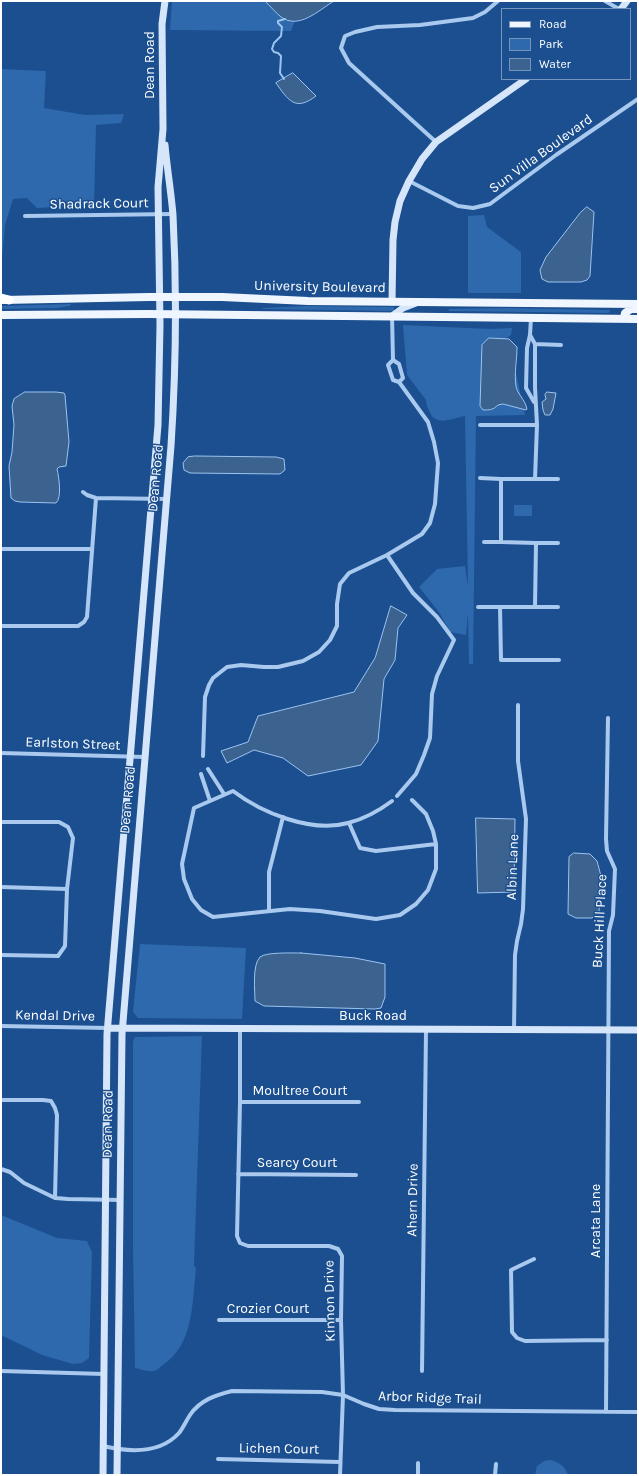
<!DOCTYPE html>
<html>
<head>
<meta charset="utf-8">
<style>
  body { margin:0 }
  #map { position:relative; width:639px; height:1476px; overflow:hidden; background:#1b4f8f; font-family:Karla,sans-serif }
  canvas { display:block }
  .frame { position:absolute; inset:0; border:2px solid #fff; pointer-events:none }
  .legend { position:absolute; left:501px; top:8px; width:130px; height:72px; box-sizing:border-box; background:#1b4f8f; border:1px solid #7695bc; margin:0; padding:5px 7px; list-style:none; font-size:12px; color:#fff }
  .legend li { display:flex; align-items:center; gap:8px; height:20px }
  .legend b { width:20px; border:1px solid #7695bc }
</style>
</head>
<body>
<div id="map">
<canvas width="639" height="1476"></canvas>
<div class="frame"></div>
<ul class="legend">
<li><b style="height:5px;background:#f0f6ff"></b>Road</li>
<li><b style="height:11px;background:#2e69ad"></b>Park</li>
<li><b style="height:11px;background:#3c6290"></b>Water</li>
</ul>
</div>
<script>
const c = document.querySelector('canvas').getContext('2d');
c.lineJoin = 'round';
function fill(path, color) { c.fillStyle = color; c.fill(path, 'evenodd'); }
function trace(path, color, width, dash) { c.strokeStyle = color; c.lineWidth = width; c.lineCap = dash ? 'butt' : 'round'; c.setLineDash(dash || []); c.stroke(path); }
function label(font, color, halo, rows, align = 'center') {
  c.font = font + ' Karla,sans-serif'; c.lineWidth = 3; c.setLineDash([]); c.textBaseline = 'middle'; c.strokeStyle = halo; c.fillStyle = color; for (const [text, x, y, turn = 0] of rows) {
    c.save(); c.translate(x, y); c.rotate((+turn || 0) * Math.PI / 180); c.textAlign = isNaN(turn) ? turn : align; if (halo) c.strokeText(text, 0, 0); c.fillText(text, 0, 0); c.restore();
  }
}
const green = new Path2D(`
  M172,1H265L281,17L295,21L291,31L170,30Z
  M1,69L46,71L44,108L85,115L124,114L121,123L96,125L94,205L37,208L27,198L13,199L5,225L1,269Z
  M484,215L487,227L521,252V293H468V216Z
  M71,304L70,306L57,308L1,309V306Z
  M305,306L394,307V311L262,309L263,308Z
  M509,308L608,310H610V312L608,313L449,311V309Z
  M403,325L490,329L512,328L511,335L505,339L515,368L525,415L476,416L473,664H469L468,613L466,635L450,632L439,612L419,587L437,569L465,566L468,586L465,416C453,418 437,427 430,413C428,408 426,405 426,400L407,375Z
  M514,505H532V516H514Z
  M140,944L246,948L242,1019L138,1018L133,1012Z
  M202,1036L194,1265L196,1269C192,1303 194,1344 163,1365C160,1367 157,1371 153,1371C147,1372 140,1369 135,1368L133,1248V1042L135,1037Z
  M1,1215L57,1238L87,1241L92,1252L89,1358L82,1363L73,1364L42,1355L1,1335Z
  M550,1460C559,1462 565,1466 568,1475H535L537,1466L544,1461Z`);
const water = new Path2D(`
  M265,1H334C319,10 299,30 281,17C275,12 270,6 265,1Z
  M293,73L316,96C295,112 288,100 276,83Z
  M587,207L594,212L590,276L587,280L581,282H548L542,279L540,270L546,257L580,213Z
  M489,338L509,339L517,347C517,360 514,373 516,386C517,394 525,399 527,409L526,410L503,404L498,405C493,410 490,410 483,410L480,406L482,345Z
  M25,392H56L64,393L65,395L69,442L66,466L59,467L57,469C59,477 62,498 56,503L20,502L15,501L11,498L9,466L12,452L14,425L12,406L14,399Z
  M547,392L556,393L553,409L550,415H545L543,410L542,402L546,399L545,395Z
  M195,456L276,457L284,459L285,470L280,474L190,473L184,470L183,463L188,457Z
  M391,606L407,615L398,628L395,660L384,679L378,741L361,765L308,776L283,758L254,750L227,763L221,751L248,742L258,716L354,692L375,658Z
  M476,818L515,819L514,892L478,893Z
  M574,853L590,854L597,861L601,876L599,912L592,918H576L568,914L569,857Z
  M301,953L355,958L385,964V997L381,1008L375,1009L264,1006L255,1001C255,991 252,965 260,957C266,952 292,953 301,953Z`);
const stream = new Path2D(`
  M284,79L280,73L281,56L278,53L274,52L272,49L274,43L281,36L282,27L278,23V21L285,19`);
const street = new Path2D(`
  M605,1L619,9
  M436,142L349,63L341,48L345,36L355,32L377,27L420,25L473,18L485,12L498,1
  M409,181L458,206L473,208L490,204L556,155L638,99
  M25,216L173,214
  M392,316L393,360
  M531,318L530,335L527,348L526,388L534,402
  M530,335L535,344V387L537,425L535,479H501V542L536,543L535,607H500L501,660H559
  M535,344L561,345
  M480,425H537
  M480,478L501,479
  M535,479H558
  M83,492L87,495L96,498L167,499
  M484,542H501
  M536,543H558
  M1,549H92
  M387,555L413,593L437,617L454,640L437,676L432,694L430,738L424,755L416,774L397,796
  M478,607H500
  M535,607H558
  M1,626H78L84,622L87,617L96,498
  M1,753L145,757
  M203,756L205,697L209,685L213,678L227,667L241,665L264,667H278L303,661L319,652L330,640L337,626V604L340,584L349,573L387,555L422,534L430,523L435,504L438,463L434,442L428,422L399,382L393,380L388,365L393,360L399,364L403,378L399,382
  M208,769L224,794
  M201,774L210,801
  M392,801C380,810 364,819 348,823C311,833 262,813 233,791L194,808L182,864L184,879L192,899L201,910L213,917L290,909L320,911L376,919L400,915L416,904L428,890L436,869V844L433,831L426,814L412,800
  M1,822H59L68,827L73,838L67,889L65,946L58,956L1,955
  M349,823L360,848L376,851L436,844
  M1,887L67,889
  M269,911V872L283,817
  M1,1026L108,1028
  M240,1029V1102L237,1236L240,1243L248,1246H329L338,1249L342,1256L341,1320L343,1395L340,1475
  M514,1030L515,955L517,941L521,924L523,909L526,819L518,761V705
  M1,1100H43L51,1101L55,1108L57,1115L55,1198
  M240,1102H359
  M1,1169L10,1172L24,1183L55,1198L68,1199L120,1200
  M238,1174L356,1175
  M534,1259L511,1270L512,1332L517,1338L525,1341L607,1340
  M219,1320H341
  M1,1371L104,1374
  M422,1371L426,1030
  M606,1412L609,931L613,915L615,869L607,851L606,839L608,718
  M103,1446C128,1452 160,1454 179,1433C183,1428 186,1421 190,1415C200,1400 216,1395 232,1391L322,1392L343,1395L364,1404L379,1409L395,1410L638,1412
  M218,1459L340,1462
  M418,1475V1463
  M495,1475L496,1464`);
const secondary = new Path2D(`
  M621,9L627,1
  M392,302L393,240L395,222L400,201L409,181L422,159L436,142L526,79
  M392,316L403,308L416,303
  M108,1028L638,1030
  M103,1475L107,1034L158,425L160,325L158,187L163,129L162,24L165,1
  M117,1475L122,1034L171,446C176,369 177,291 173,215C171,191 167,168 165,145`);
const primary = new Path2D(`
  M3,300L149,297H222L308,301L638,304
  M1,315L147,314L638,319
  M624,319L625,313L631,309H638`);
const highway = new Path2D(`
  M1,298L9,300`);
const streetNames = [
  ["Dean Road",150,65,-90],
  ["Sun Villa Boulevard",541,154,-36],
  ["Shadrack Court",99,204,-1],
  ["University Boulevard",320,287,1],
  ["Dean Road",156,478,-85],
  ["Earlston Street",73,744,2],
  ["Dean Road",128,800,-85],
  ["Albin Lane",513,867,-88],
  ["Buck Hill Place",600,921,-87],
  ["Kendal Drive",55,1016,1],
  ["Buck Road",373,1016],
  ["Moultree Court",300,1091],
  ["Dean Road",108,1124,-89],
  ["Searcy Court",297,1163],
  ["Ahern Drive",413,1200,-89],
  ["Arcata Lane",596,1221,-90],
  ["Kinnon Drive",330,1301,-91],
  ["Crozier Court",268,1309],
  ["Arbor Ridge Trail",430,1398,2],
  ["Lichen Court",279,1449,1]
];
fill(green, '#2e69ad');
fill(water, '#3c6290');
trace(water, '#9cc4f0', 1);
trace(stream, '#9cc4f0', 2);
trace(street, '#a9c9ee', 4);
trace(secondary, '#d6e6fa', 7);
trace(primary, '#f0f6ff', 8);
trace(highway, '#fff', 9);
label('14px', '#fff', '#1b4f8f', streetNames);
</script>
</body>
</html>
